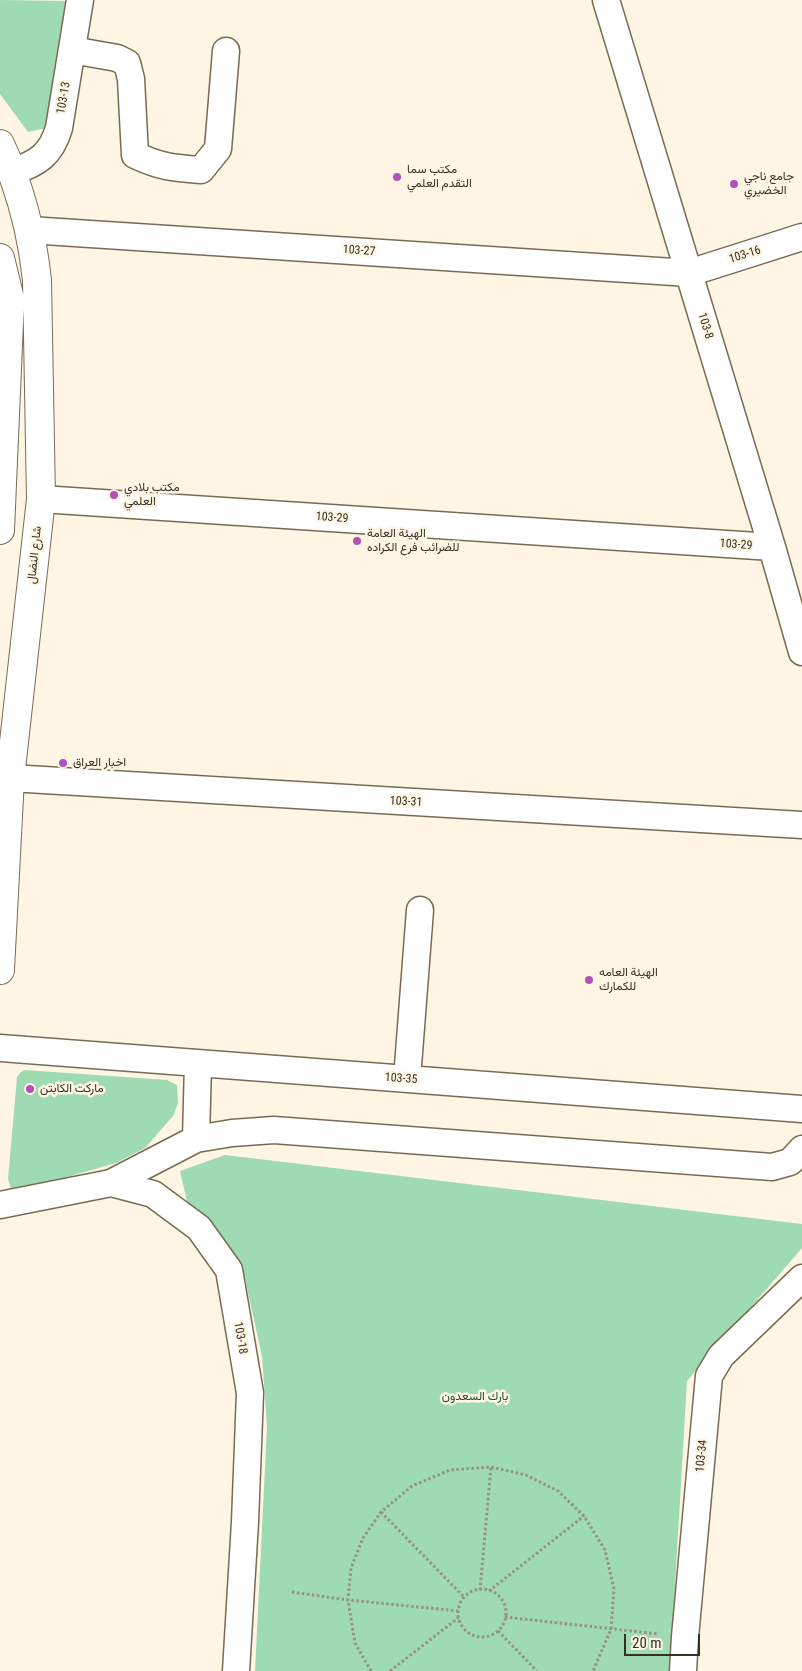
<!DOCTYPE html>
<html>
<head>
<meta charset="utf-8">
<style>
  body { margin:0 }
  #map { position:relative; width:802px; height:1671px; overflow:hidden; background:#fef5e4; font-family:"Roboto Condensed",sans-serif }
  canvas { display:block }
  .scale { position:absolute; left:624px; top:1634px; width:76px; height:22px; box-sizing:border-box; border:2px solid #352f24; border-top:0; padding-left:6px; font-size:15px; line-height:18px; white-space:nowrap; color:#352f24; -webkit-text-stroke:4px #fef5e4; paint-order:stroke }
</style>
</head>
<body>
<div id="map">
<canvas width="802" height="1671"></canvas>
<div class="scale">20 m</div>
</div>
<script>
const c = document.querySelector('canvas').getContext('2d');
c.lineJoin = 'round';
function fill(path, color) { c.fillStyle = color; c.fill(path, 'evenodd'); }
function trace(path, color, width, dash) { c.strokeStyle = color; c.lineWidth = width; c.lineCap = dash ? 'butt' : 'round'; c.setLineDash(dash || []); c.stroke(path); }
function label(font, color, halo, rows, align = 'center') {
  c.font = font + ' "Roboto Condensed",Vazirmatn,sans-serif'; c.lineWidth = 5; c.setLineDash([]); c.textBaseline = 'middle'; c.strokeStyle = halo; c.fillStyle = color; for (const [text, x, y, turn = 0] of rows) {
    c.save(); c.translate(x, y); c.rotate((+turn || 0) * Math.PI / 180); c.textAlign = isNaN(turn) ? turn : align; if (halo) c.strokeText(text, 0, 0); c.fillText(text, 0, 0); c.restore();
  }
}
const green = new Path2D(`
  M0,0L66,1L46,128L28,132L0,94Z
  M25,1070L167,1080L177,1085L178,1103L173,1116L145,1148L116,1163L18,1191L11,1189L8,1179L17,1077L21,1072Z
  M225,1155L802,1224V1248L687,1381L670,1671H255L267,1427L262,1356L245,1279L189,1210L180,1171Z`);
const path = new Path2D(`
  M381,1512L464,1597
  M458 1613a24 24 0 1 1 48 0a24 24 0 1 1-48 0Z
  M480,1590L491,1467
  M489,1591L584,1516
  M292,1592L348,1600L458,1611
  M505,1617L659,1634
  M498,1631L537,1671
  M371,1671L355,1643L348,1600L351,1568L363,1538L381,1512L412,1486L450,1470L491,1467L526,1475L558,1491L584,1516L605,1550L614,1589L611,1629L593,1671
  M390,1671L458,1618`);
const minor = new Path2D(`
  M606,0L772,547L802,652
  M72,50L117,58L127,63L131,79L135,155C160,167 174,168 201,170L218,149L226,51
  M12,172C38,163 51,155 59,128L80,0
  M29,230L689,273L802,237
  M41,499L772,547
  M10,778L802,825
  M0,1048L802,1109
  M407,1079L420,910
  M196,1139L198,1063
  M111,1183L196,1139L232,1133L274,1130L772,1167L790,1162L802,1149
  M0,1205L111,1183L153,1194L199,1228L229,1270L250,1393L245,1522L236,1671
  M683,1671L685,1637L709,1376L721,1356L802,1278`);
const major = new Path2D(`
  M0,144C20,187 32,233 37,280L41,499L10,778L0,970
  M0,258L10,299L0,530`);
const markers = [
  [397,177,5,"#b351b8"],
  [734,184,5,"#b351b8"],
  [114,495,5,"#b351b8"],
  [357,541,5,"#b351b8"],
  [63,763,5,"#b351b8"],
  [589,980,5,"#b351b8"],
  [30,1089,5,"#b351b8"]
];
const streetNames = [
  ["103-13",64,98,-80],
  ["103-27",359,251,4],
  ["103-16",745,255,-18],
  ["103-8",705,326,73],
  ["103-29",332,518,4],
  ["103-29",736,545,4],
  ["شارع النضال",35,555,-84],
  ["103-31",406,802,3],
  ["103-35",401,1079,4],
  ["103-18",240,1338,80],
  ["103-34",702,1456,-85]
];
const poiNames = [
  ["مكتب سما",407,170],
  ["التقدم العلمي",407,184],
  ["جامع ناجي",744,177],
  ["الخضيري",744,191],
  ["مكتب بلادي",124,488],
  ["العلمي",124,502],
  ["الهيئة العامة",367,534],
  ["للضرائب فرع الكراده",367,548],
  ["اخبار العراق",73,763],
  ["الهيئة العامه",599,973],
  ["للكمارك",599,987],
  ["ماركت الكابتن",40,1089]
];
const parkNames = [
  ["بارك السعدون",475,1397]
];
fill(green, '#9edbb3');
trace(minor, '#786b52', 29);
trace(major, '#786b52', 30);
trace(path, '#989183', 3, [2.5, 2.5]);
trace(minor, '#fff', 26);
trace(major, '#fff', 28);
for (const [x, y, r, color] of markers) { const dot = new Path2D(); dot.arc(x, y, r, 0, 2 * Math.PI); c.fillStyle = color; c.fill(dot); trace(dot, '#fef5e4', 2); }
label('12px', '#352f24', '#fef5e4', streetNames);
label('12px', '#352f24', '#fef5e4', poiNames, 'left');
label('12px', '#194f31', '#fef5e4', parkNames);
</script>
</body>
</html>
